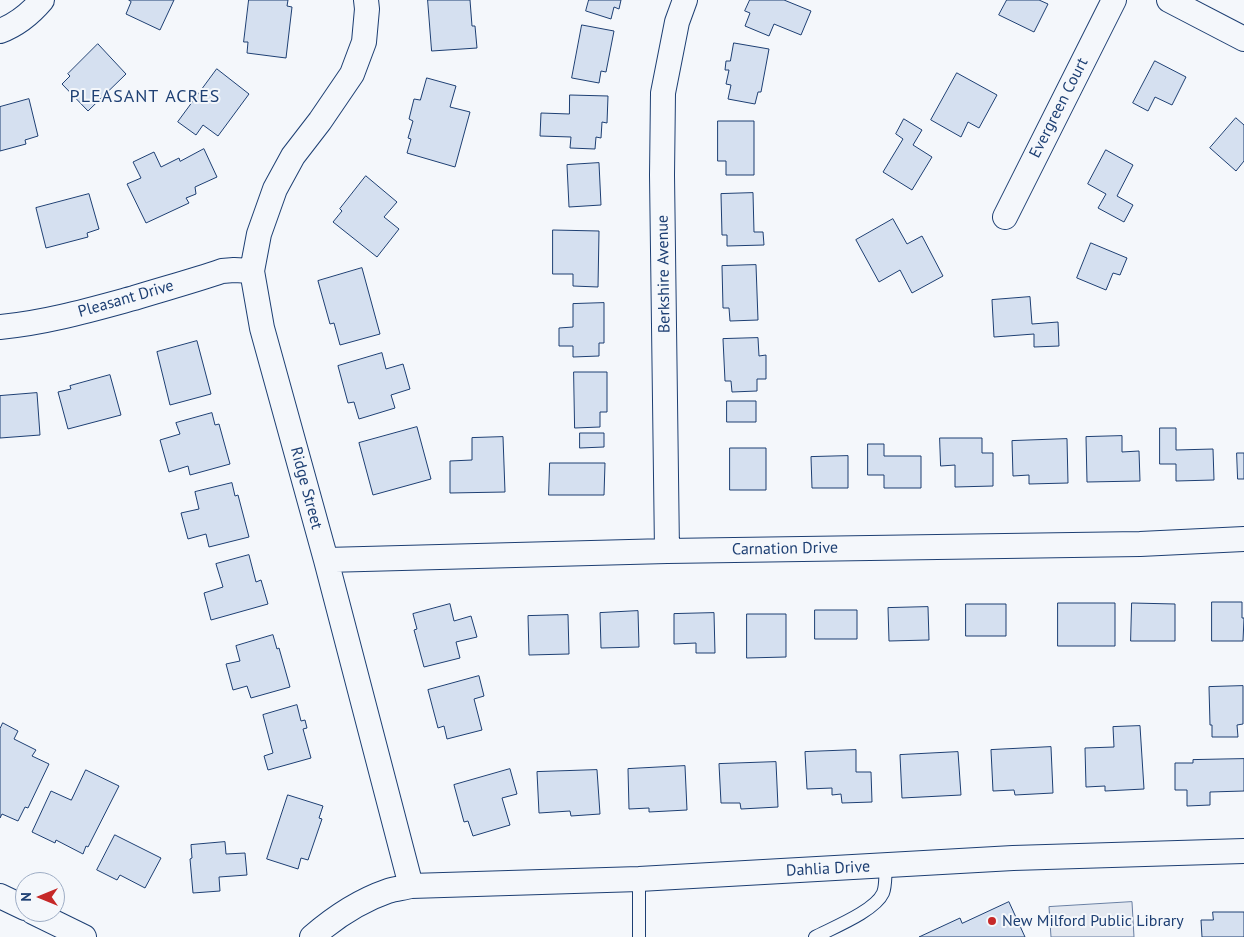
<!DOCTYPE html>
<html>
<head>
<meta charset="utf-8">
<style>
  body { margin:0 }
  #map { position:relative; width:1244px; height:937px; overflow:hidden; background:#f4f7fb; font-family:"PT Sans",sans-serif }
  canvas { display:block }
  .north { position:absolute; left:15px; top:872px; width:50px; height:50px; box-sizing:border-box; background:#f4f7fb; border:1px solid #9eadc5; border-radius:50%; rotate:270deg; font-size:14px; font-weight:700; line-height:20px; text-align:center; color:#1d3f73 }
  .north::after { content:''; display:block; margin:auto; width:18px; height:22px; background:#c62828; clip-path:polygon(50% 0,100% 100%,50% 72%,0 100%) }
</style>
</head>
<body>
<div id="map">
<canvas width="1244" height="937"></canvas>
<div class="north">N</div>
</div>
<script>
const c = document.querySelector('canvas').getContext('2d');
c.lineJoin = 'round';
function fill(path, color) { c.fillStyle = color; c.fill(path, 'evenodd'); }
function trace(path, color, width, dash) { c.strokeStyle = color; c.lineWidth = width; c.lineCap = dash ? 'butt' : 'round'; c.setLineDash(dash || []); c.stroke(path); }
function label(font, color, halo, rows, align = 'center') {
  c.font = font + ' "PT Sans",sans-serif'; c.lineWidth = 4; c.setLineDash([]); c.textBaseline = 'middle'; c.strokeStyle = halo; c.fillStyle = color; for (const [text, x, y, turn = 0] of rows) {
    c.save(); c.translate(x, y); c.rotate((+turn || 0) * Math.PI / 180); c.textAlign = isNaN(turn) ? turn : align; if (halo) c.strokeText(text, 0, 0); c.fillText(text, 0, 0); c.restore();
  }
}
const parking = new Path2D(`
  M1132,902L1134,937H1051L1049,907Z`);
const building = new Path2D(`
  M129,0H174L160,30L126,14L131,2Z
  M249,0H288L287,6L292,7L286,58L247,53L248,42H244Z
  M428,0H470L472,26H475L477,48L432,51Z
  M589,0H621L619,9L614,7L611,19L586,11Z
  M750,0H784L811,11L801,35L774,24L769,36L745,26L750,13L745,11Z
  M1007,0H1039L1048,4L1034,32L999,15Z
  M582,25L614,31L606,72L601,71L599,83L572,78Z
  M734,43L769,49L761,92H758L755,104L728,99L731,85L726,84L729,70H725L726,61H730Z
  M98,44L126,74L88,111L62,84L70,76L68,74Z
  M1155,61L1186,77L1172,105L1155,97L1148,111L1133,103Z
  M217,69L249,94L218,136L203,125L196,135L178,122Z
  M957,73L997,95L979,128L968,122L961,137L931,120Z
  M427,78L456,86L450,107L470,112L455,167L407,153L411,139L408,138L413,121L409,119L414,99L420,100Z
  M570,95L608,96L607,123L602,122L601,138L596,137L595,149L570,148L571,137L540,136L541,113L569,114Z
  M29,99L38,136L25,140L26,144L0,151V107Z
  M1236,118L1244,125V161L1236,171L1210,148Z
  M904,119L922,130L913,145L932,157L912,190L883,172L903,139L896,134Z
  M718,121H754V175H726V161H718Z
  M204,149L217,177L195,187L196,194L186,198L189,203L146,223L127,184L141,178L133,162L154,152L161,167L179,158L180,161Z
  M1106,150L1133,165L1117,196L1133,205L1124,222L1098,208L1106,194L1088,184Z
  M599,163L601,205L569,207L567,165Z
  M366,176L397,202L384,217L399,229L377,257L333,222L342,211L340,209Z
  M753,193L754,232H763L764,245L727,246V235H722L721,194Z
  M89,194L99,229L87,233L88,237L46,248L36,208Z
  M893,219L907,244L922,236L943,276L912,293L900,270L879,282L856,240Z
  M553,230L599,231L598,287L573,286V274H553Z
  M1091,243L1127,258L1120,275L1113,273L1106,290L1077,278Z
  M756,265L758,320L730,321L729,308H723L722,266Z
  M362,268L380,334L340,345L334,323L330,324L318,281Z
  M1030,297L1032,324L1058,322L1059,346L1034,347V334L994,337L992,300Z
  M604,303V343H599V356L573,357V346H559V328L573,327V304Z
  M758,338L759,356L766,355V379H757V391L732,392L731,381H725L723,339Z
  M197,341L211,394L170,405L157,352Z
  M382,353L386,369L403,364L410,389L391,395L395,408L359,419L354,402L348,403L338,366Z
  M574,372H607V412H600V427L575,428Z
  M110,375L121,415L68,429L58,392L71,389L70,386Z
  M37,393L40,435L0,438V396Z
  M727,401H756V422H727Z
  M212,413L215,425L219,424L230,464L190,475L188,466L169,472L160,440L180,434L176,423Z
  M417,427L431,479L373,495L359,443Z
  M1160,428H1176V450L1213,449L1214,480L1176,481V464H1160Z
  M580,433H604V447L580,448Z
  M1122,436V452L1139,451L1140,481L1087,482L1086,437Z
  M503,437L505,492L450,493V461L472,460V438Z
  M940,438H982V453H993V486L955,487V465L941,466Z
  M1067,439L1068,483L1029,484V475L1013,476L1012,441Z
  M868,444H884V456H921V488H884V475H868Z
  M730,448H766V490H730Z
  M1237,453H1244V479H1238Z
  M848,456V488H812L811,457Z
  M550,463H605L604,495H549Z
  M232,483L235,496L238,495L249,537L209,547L206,534L188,539L181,513L199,509L195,492Z
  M249,555L256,582L261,580L268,604L211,620L204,593L223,587L216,564Z
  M1212,602H1242V618H1244L1243,641H1212Z
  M1058,603H1115V646H1058Z
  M1132,603L1175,604V641H1131Z
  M450,604L454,621L471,616L477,637L456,642L460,658L424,667L414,630L417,629L413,614Z
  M966,604H1006V636H966Z
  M928,607L929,640L889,641L888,608Z
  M815,610H857V639H815Z
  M638,611L639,647L601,648L600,613Z
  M714,613L715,653H696V643L674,644V614Z
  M747,614H786V657L747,658Z
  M568,615L569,654L529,655L528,616Z
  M273,635L277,649L279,648L290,687L251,698L247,686L233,690L226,664L240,661L236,646Z
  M479,676L484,696L474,699L482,730L447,739L444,726L438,728L428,690Z
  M1243,686V724L1237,725L1238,737H1212V725H1210L1209,687Z
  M297,705L301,721L305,720L307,728L303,729L311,758L268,770L264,756L273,753L263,715Z
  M3,723L18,731L14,739L36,750L32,756L49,764L28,808L25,807L18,821L2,814L0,818V729Z
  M1140,726L1144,789L1105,791V786L1086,787L1085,748L1114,747L1113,727Z
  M1051,747L1053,793L1015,795L1014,790L993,791L991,750Z
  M856,750V772H871L872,802L842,803L841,794L832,795V788L807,789L805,752Z
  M958,752L961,795L902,798L900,755Z
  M1244,759V791L1210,792V805L1187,806V790H1175V763H1193V760Z
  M776,762L778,807L741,809L740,803H721L719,764Z
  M685,766L687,810L649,812V808L629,809L628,769Z
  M510,769L517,794L502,798L510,825L473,836L468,821L464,822L454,785Z
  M86,770L119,786L88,847L86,846L83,854L56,840L55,843L32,832L51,791L71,800Z
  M597,770L600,814L571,816L570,811L539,813L537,772Z
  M288,795L323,806L319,818L322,819L308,860L301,858L298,869L267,859Z
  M115,835L161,858L145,888L120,875L117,880L97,870Z
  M225,842L226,854L245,853L247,875L219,877L220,891L193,893L190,859L192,858L191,845Z
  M1009,902L1025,937H919L960,918L962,923Z
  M1213,912H1244V937H1202L1201,920H1213Z`);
const lane = new Path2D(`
  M639,879V937
  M815,937C832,928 875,911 883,893C886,886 885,874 886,866`);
const street = new Path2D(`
  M366,0L367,9L364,42L352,74L320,121L293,156L275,189L259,234L252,271L262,328L326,560L411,886
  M1169,0L1244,39
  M0,31C16,25 31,13 42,0
  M1005,217L1114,0
  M0,327C45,323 90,310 134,298C163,289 193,281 222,271L234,270L252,271
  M667,551L662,175L663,93L677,22L685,0
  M326,560L667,551L1140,544L1244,539
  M0,896L25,908
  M33,912L84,937
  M312,937C335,917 359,901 388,891C395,889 403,888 411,886L639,879L1013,858L1244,851`);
const markers = [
  [992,921,5,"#c62828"]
];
const streetNames = [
  ["Evergreen Court",1059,108,-63],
  ["Berkshire Avenue",664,274,-91],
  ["Pleasant Drive",126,299,-16],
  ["Ridge Street",306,488,75],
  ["Carnation Drive",785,549,-1],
  ["Dahlia Drive",828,869,-3]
];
const poiNames = [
  ["New Milford Public Library",1002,921]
];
const neighbourhoodNames = [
  ["PLEASANT ACRES",145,97]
];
fill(parking, '#e3e8f0');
trace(parking, '#687fa3', 1);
fill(building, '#d5e0f0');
trace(building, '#1d3f73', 1);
trace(lane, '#1d3f73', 14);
trace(street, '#1d3f73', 26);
trace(lane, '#f4f7fb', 12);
trace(street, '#f4f7fb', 24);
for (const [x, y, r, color] of markers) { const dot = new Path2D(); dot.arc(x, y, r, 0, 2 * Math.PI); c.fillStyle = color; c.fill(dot); trace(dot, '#f4f7fb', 2); }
label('16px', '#1d3f73', '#f4f7fb', streetNames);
label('16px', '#1d3f73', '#f4f7fb', poiNames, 'left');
c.letterSpacing = '1px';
label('18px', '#1d3f73', '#f4f7fb', neighbourhoodNames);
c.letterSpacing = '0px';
</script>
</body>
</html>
